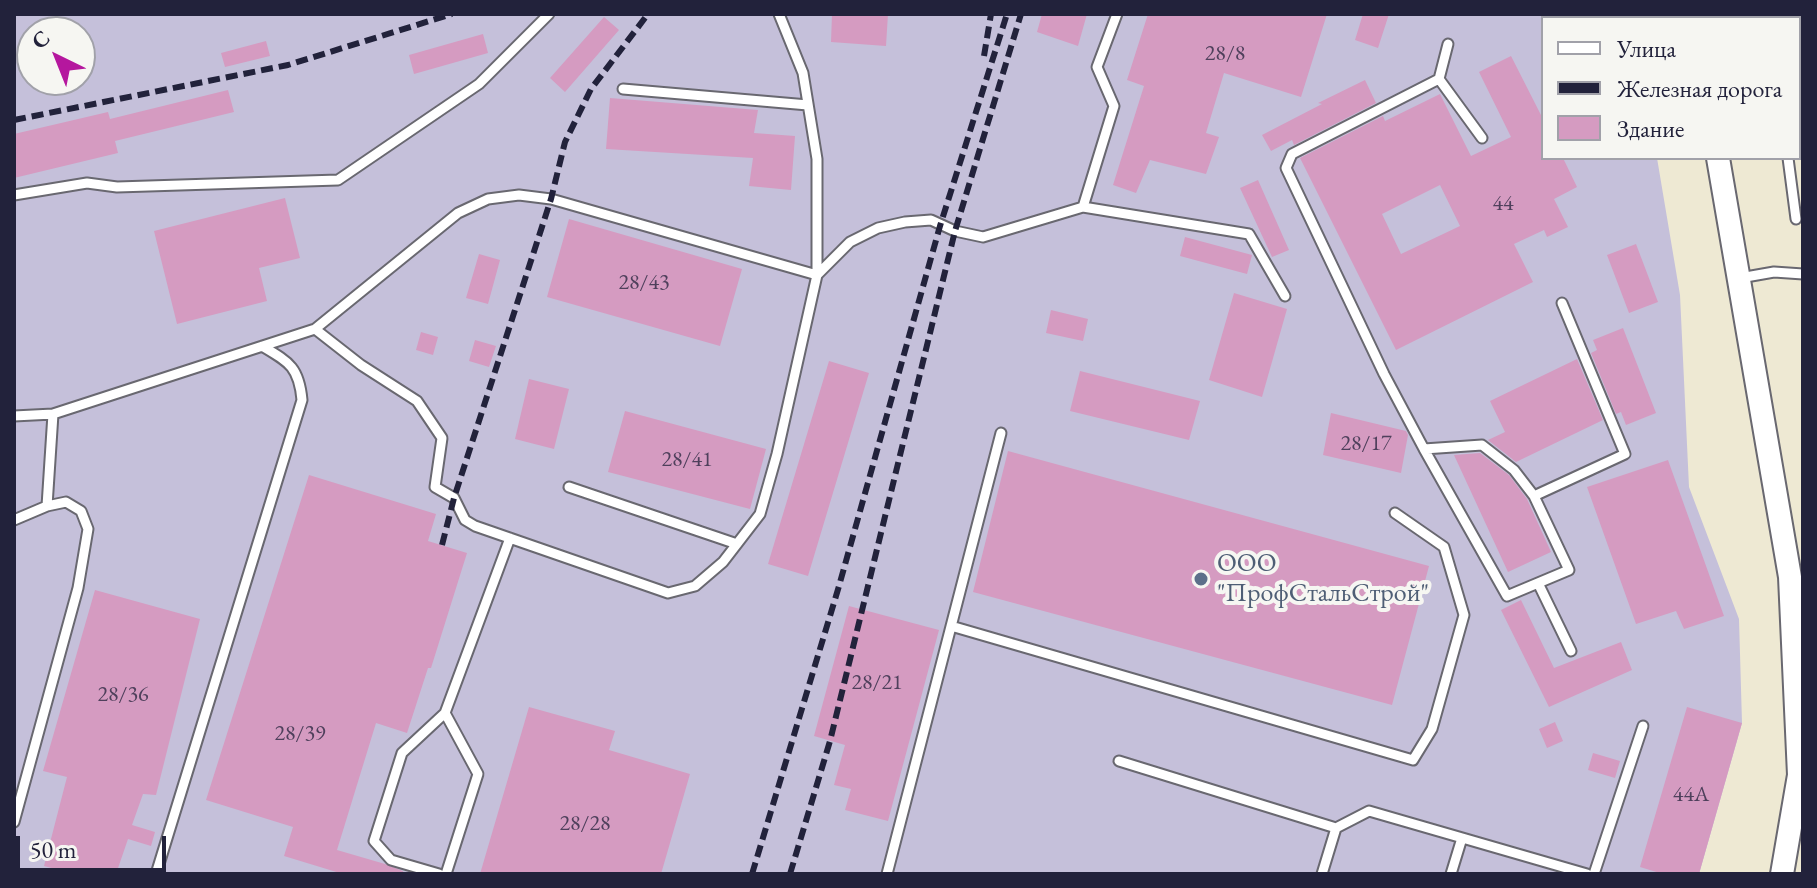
<!DOCTYPE html>
<html>
<head>
<meta charset="utf-8">
<style>
  body { margin:0 }
  #map { position:relative; width:1817px; height:888px; overflow:hidden; background:#eee9d3; font-family:"EB Garamond",serif }
  canvas { display:block }
  .frame { position:absolute; inset:0; border:16px solid #22223b; pointer-events:none }
  .legend { position:absolute; left:1541px; top:16px; width:260px; height:144px; box-sizing:border-box; background:#f6f6f2; border:2px solid #a1a1a9; margin:0; padding:10px 14px; list-style:none; font-size:24px; color:#22223b }
  .legend li { display:flex; align-items:center; gap:16px; height:40px }
  .legend b { width:40px; border:2px solid #a1a1a9 }
  .north { position:absolute; left:16px; top:16px; width:80px; height:80px; box-sizing:border-box; background:#f6f6f2; border:2px solid #a1a1a9; border-radius:50%; rotate:317deg; font-size:22px; font-weight:700; line-height:32px; text-align:center; color:#22223b }
  .north::after { content:''; display:block; margin:auto; width:28px; height:36px; background:#b5179e; clip-path:polygon(50% 0,100% 100%,50% 72%,0 100%) }
  .scale { position:absolute; left:16px; top:836px; width:150px; height:36px; box-sizing:border-box; border:4px solid #22223b; border-top:0; padding-left:10px; font-size:24px; line-height:28px; white-space:nowrap; color:#22223b; -webkit-text-stroke:6px #f6f6f2; paint-order:stroke }
</style>
</head>
<body>
<div id="map">
<canvas width="1817" height="888"></canvas>
<div class="frame"></div>
<ul class="legend">
<li><b style="height:10px;background:#fff"></b>Улица</li>
<li><b style="height:10px;background:#22223b"></b>Железная дорога</li>
<li><b style="height:22px;background:#d59bc1"></b>Здание</li>
</ul>
<div class="north">С</div>
<div class="scale">50 m</div>
</div>
<script>
const c = document.querySelector('canvas').getContext('2d');
c.lineJoin = 'round';
function fill(path, color) { c.fillStyle = color; c.fill(path, 'evenodd'); }
function trace(path, color, width, dash) { c.strokeStyle = color; c.lineWidth = width; c.lineCap = dash ? 'butt' : 'round'; c.setLineDash(dash || []); c.stroke(path); }
function label(font, color, halo, rows, align = 'center') {
  c.font = font + ' "EB Garamond",serif'; c.lineWidth = 8; c.setLineDash([]); c.textBaseline = 'middle'; c.strokeStyle = halo; c.fillStyle = color; for (const [text, x, y, turn = 0] of rows) {
    c.save(); c.translate(x, y); c.rotate((+turn || 0) * Math.PI / 180); c.textAlign = isNaN(turn) ? turn : align; if (halo) c.strokeText(text, 0, 0); c.fillText(text, 0, 0); c.restore();
  }
}
const industrial = new Path2D(`
  M14,14H1633L1634,18H1543V158H1657L1680,295L1689,487L1739,619L1742,723L1699,874H14ZM32,32H80V80H32Z`);
const building = new Path2D(`
  M832,14H888L886,46L831,42Z
  M1042,14H1087L1078,46L1037,32Z
  M1148,14H1327L1301,97L1224,73L1206,133L1219,137L1206,174L1150,160L1136,193L1113,185L1144,86L1127,80Z
  M1363,14H1389L1378,48L1355,40Z
  M604,17L619,30L565,92L550,78Z
  M483,34L488,53L414,74L409,55Z
  M266,41L270,56L225,67L221,53Z
  M1511,56L1543,119V158H1563L1577,187L1554,199L1568,227L1547,237L1544,230L1514,244L1533,282L1396,350L1300,158L1383,116L1385,121L1440,94L1471,156L1511,137L1479,72ZM1440,185L1460,226L1401,254L1382,214Z
  M1365,80L1376,103L1294,145L1292,140L1271,151L1262,135L1322,104L1318,103Z
  M228,90L234,112L115,141L118,153L14,178V134L108,112L110,119Z
  M610,98L758,110L754,133L795,136L791,190L749,186L753,158L606,149Z
  M1258,180L1289,250L1272,257L1240,188Z
  M285,198L300,258L259,268L267,301L177,324L154,231Z
  M569,219L742,269L720,346L547,297Z
  M1185,237L1252,255L1247,274L1180,256Z
  M1636,244L1658,302L1629,313L1607,255Z
  M479,254L500,260L488,304L466,298Z
  M1234,293L1287,309L1262,397L1209,380Z
  M1051,310L1088,319L1083,341L1046,333Z
  M1623,328L1656,413L1626,425L1621,412L1616,414L1591,353L1597,350L1593,340Z
  M421,332L438,337L433,355L416,350Z
  M475,340L496,346L489,367L469,361Z
  M1577,359L1603,420L1516,462L1488,440L1505,432L1490,401Z
  M829,361L869,373L808,576L768,564Z
  M1080,371L1200,401L1189,440L1070,411Z
  M529,379L569,389L554,449L515,439Z
  M625,411L766,449L750,509L608,472Z
  M1331,413L1406,431L1408,435L1401,473L1323,455Z
  M1008,451L1429,566L1392,705L973,592Z
  M1480,453L1509,475L1527,499L1551,552L1508,572L1454,455Z
  M1668,460L1724,616L1684,629L1676,611L1636,624L1587,487Z
  M309,475L436,514L428,541L467,553L431,668H428L407,733L376,723L337,850L385,864L403,871V874H343L284,856L293,827L206,800Z
  M95,590L200,619L156,795L143,794L132,825L155,832L151,846L128,839L116,874H75L44,866L67,777L43,771Z
  M1521,600L1554,668L1621,642L1632,670L1549,707L1501,610Z
  M849,606L939,630L888,821L845,810L851,789L834,785L845,745L814,736Z
  M529,707L615,731L609,750L690,774L661,874H480Z
  M1687,707L1742,723L1699,874H1663L1640,867Z
  M1555,722L1563,741L1547,748L1539,729Z
  M1593,753L1620,761L1615,778L1588,770Z`);
const service = new Path2D(`
  M1799,35L1803,34
  M1448,44L1439,79L1482,138
  M623,89L808,105
  M1788,158L1796,219
  M14,195L87,183L117,187L338,180L479,84L549,14
  M1083,207L1114,106L1097,67L1117,14
  M817,275L850,242L878,228L905,222L931,220L955,231L983,237L1083,207L1249,234L1285,296
  M1740,278L1774,272L1803,274
  M315,329L361,365L417,401L442,438L435,487L454,498L465,520L475,526L668,593L695,586L723,562L760,514L777,454L817,275V159L803,73L779,14
  M14,416L53,414L315,329L458,213L488,199L519,195L551,199L817,275
  M1424,449L1507,596L1569,570L1534,496L1514,470L1482,445L1424,449L1384,374L1286,168L1292,154L1439,79
  M569,487L737,544
  M1534,496L1625,454L1562,303
  M14,520L47,506L53,414
  M1538,583L1571,651
  M951,626L1413,760L1432,729L1464,615L1444,547L1395,513
  M445,713L478,774L446,874
  M1119,761L1336,828
  M14,822L78,588L88,529L81,511L66,502L47,506
  M156,874L302,400C299,367 289,362 262,346
  M439,874L391,860L374,841L402,753L445,713L510,538
  M887,874L1001,433
  M1322,874L1336,828L1369,811L1587,874
  M1451,874L1462,838
  M1594,874L1643,726`);
const tertiary = new Path2D(`
  M1695,14V18
  M1718,158L1790,577L1799,775L1782,874`);
const rail = new Path2D(`
  M984,56L991,14
  M14,120L288,65L452,14
  M442,545L454,498L551,199L565,142L591,89L648,14
  M752,874L839,586L940,226L1007,14
  M790,874L830,741L955,231L1021,14`);
const markers = [
  [1201,579,8,"#5c6f8a"]
];
const numberNames = [
  ["28/8",1225,54],
  ["44",1503,204],
  ["28/43",644,283],
  ["28/17",1366,444],
  ["28/41",687,460],
  ["28/21",877,683],
  ["28/36",123,695],
  ["28/39",300,734],
  ["44А",1691,795],
  ["28/28",585,824]
];
const serviceNames = [
  ["ООО",1217,564],
  ["\"ПрофСтальСтрой\"",1217,594]
];
fill(industrial, '#c5c0da');
fill(building, '#d59bc1');
trace(service, '#696870', 13);
trace(tertiary, '#696870', 26);
trace(service, '#fff', 9);
trace(tertiary, '#fff', 22);
trace(rail, '#22223b', 6, [12, 6]);
for (const [x, y, r, color] of markers) { const dot = new Path2D(); dot.arc(x, y, r, 0, 2 * Math.PI); c.fillStyle = color; c.fill(dot); trace(dot, '#f6f6f2', 3); }
label('22px', '#4f405c', null, numberNames);
label('26px', '#4e5e75', '#f6f6f2', serviceNames, 'left');
</script>
</body>
</html>
